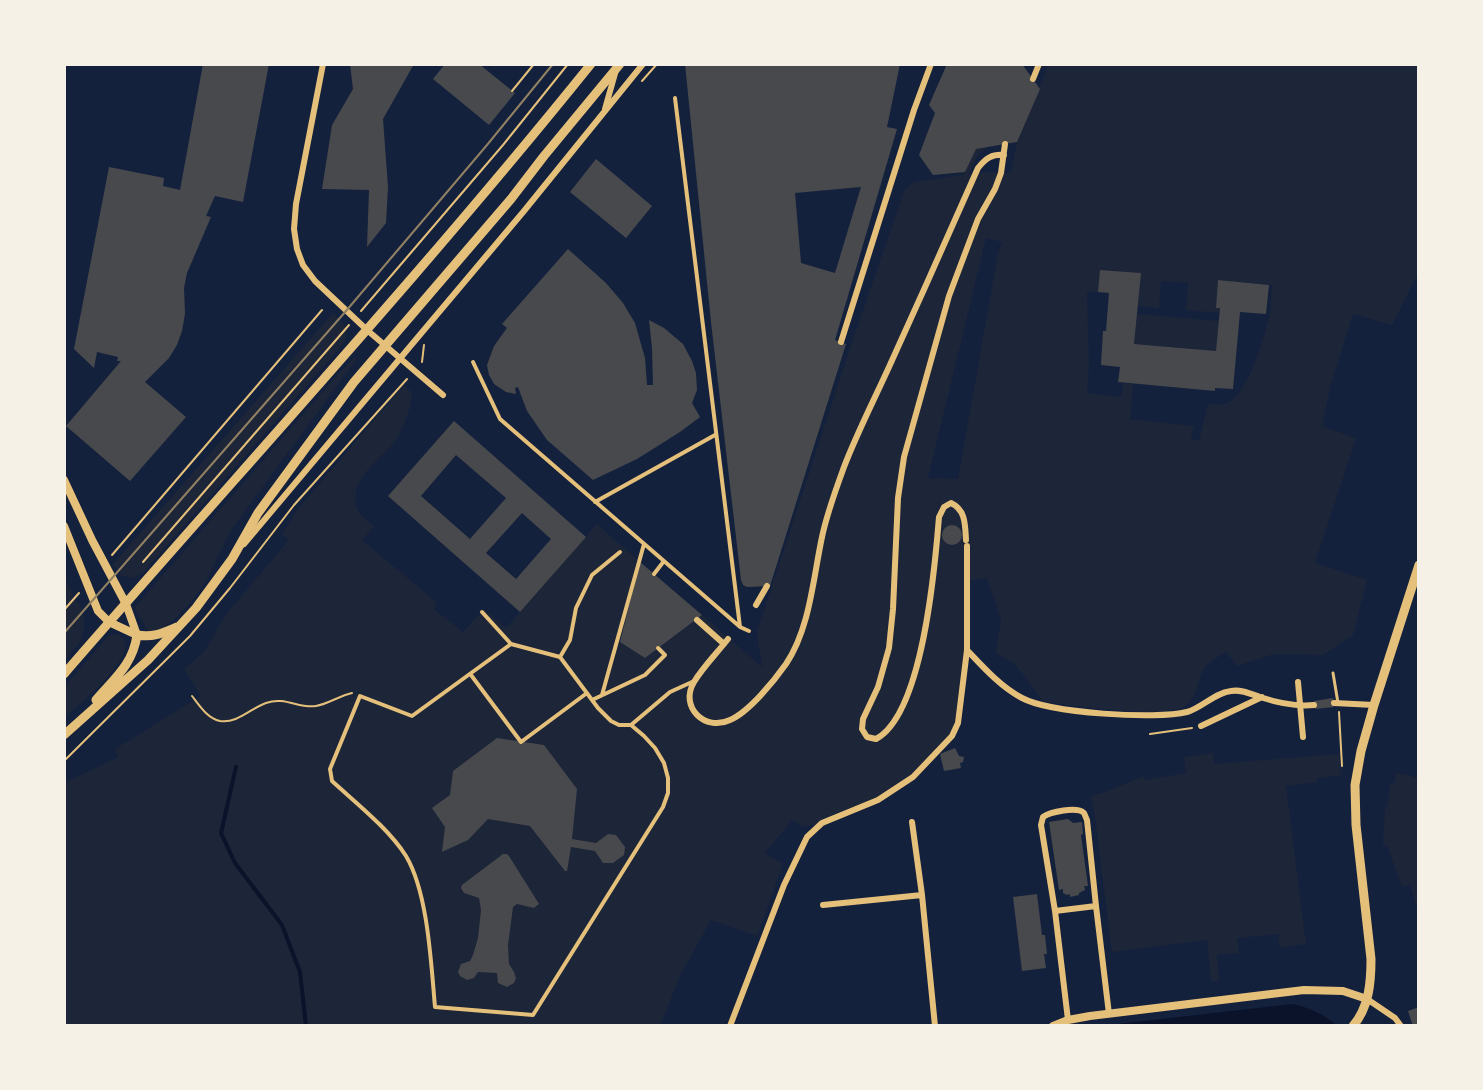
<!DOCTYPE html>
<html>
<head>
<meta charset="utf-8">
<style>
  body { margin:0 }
  #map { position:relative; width:1483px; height:1090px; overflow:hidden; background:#14213d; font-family:"Space Grotesk",sans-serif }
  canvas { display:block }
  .frame { position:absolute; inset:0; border:66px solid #f6f1e7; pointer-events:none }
</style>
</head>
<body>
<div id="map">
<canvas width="1483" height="1090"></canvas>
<div class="frame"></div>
</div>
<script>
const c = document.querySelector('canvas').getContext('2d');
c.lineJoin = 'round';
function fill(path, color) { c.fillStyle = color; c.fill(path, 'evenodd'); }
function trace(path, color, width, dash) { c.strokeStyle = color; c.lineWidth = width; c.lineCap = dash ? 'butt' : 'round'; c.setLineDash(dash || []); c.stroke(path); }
const green = new Path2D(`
  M1049,64H1419V271L1392,325L1353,314L1331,384L1322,426L1356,438L1315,563L1367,580L1353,635L1323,655L1274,654L1237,666L1226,652C1220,656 1210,661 1206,666C1197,677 1198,698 1185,706C1165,719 1073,706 1047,702L1043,701L1015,664L996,653L1001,619L987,578L968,581L967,650L958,723L952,736L913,777L878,800L822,823L804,827L792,820L765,853L783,864L757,936L711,920L681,974L660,1026H64V783L118,757L115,749L201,696L184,669L204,652L227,613L289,540L282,534L298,509L404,385L412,393C411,409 404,427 396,440C392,446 387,449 383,454C369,467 349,488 357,508C360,515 368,521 374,526L362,540L434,600L437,605L434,609L463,632L484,609L506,628L597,524L640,562L620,642L645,658L702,615L762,667L757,632L849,351L905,189L914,182L963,175L976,149L988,146L977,156L969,174L989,172L1011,173L1017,142ZM986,238L1002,242L998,254L958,479L928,478ZM1101,270L1140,273L1138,306L1159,308L1161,281L1188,283L1186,310L1219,313L1220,308L1216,307L1218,280L1272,285C1271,296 1271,307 1269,318C1264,338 1249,388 1232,400C1225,406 1217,405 1208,404L1199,441L1191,439L1194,426L1130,419L1133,384L1123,383L1121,397L1087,393L1089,365L1087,292H1098Z
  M333,313C343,322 350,329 344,343L144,572L132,578L119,575L121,572L112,565Z
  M1137,314L1219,321L1216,351L1134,344Z
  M356,358V360L231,530L206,581L195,597L179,615L167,625L153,632L148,631L135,609L136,606L340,372L353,359Z
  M64,574L74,599L80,604L84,619V629L81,640L64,662Z
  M117,634C150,649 77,706 64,718V687L107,638L111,635Z
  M1213,753L1214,764L1339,754L1341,775L1317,778V782L1286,786L1306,944L1280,948L1278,934L1237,938L1239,953L1217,955L1219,981L1211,982L1207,940L1112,952L1095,817L1091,796L1108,791L1144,776L1145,780L1186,773L1184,757Z
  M1396,773L1419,778V915L1410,885L1402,887L1387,845H1383L1385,807L1388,806L1390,783H1394Z`);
const water = new Path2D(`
  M1293,1004C1311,1008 1323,1014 1337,1026H1099Z`);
const stream = new Path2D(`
  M236,767L221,833L235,863L282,925L300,972L306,1026`);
const building = new Path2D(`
  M203,64H269L243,202L215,196L206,216L211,217L187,273L184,288L185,314L182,331L177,345L169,358L145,382L186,417L130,481L66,426L121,361H117L118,357L97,352L94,368L74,349L109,167L164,178L163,186L180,190Z
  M350,64H414L383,119L388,187L386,223L367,247L369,190L322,189L332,125L353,89Z
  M445,64H479L515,93L489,125L433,79Z
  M685,64H900L887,127L897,129L835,340L846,344L770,586L747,587L743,585L741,580L711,322ZM861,187L835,273L801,263L795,193Z
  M947,64H1022L1040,89L1017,142L976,149L965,172L933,175L919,155L935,113L929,105Z
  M596,159L652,206L626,238L570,192Z
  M568,249L606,283L623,303L635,323L645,358L647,385H653L652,348L649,320L664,328L683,344L692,361L696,373L697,390L692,403L700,417L680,432L637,459L593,480L547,440L527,411L518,387L515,388L516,394L506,392L494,384L489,375L487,365L494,346L507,328L502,324Z
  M1100,270L1141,273L1134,344L1216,351L1220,308H1216L1218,280L1269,285L1266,314L1240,312L1233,389L1215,388V391L1118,382L1120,367L1101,365L1103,331H1106L1109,293L1098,292Z
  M454,421L586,537L520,612L388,496ZM456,455L506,498L470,539L421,496ZM522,513L551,539L516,579L486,553Z
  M942 535a10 10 0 1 1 20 0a10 10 0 1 1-20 0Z
  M640,562L702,615L645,658L620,642Z
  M1333,698L1334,707L1315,709L1314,701Z
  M497,738L544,745L577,789L572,839L596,843L608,834L616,835L625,847L624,855L613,863H603L595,851L571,847L567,871H565L530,826L488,819L468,840L442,852L445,827L432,808L450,795L453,771Z
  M955,748L959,756L964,757L963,762L960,763L961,768L944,771L940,754Z
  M1068,819L1073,823L1082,822L1083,834L1081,835L1088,886H1084L1085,890L1079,893V895L1070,897V894L1067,895L1063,893V889L1059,890L1049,822Z
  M503,854H507L509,856L539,904L534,908L517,904L513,907L508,945L509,964L514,972L516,978L514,983L507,987L498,983L497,973L478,972L474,978L467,980L460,976L458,972L461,964L470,961L473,955L478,938L481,910L479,898L464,893L461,888L462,885Z
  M1037,894L1042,935H1045L1047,954H1044L1046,968L1022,971L1013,897Z
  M1419,1007V1026H1413L1408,1011Z`);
const path = new Path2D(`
  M642,81L657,64
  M512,91L534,64
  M361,311L503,145L568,64
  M422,362L424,345
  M112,555L322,310
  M143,562L349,325
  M64,610L79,593
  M192,696C199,705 207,718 220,721C237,724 251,708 266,703C285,696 299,709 316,706C328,704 339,696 352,693
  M1339,712L1342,766
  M1150,734L1192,728
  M64,761L190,636L230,588L294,505L407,379`);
const service = new Path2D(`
  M1333,673L1338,703`);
const pedestrian = new Path2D(`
  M675,98L740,627L749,631
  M473,362L500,419L739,626
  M595,502L715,435
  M654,574L664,561
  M482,612L511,644
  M511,644L560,657L598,708L611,721L619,725H631L644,736L655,748L664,763L668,778V793L663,807L533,1015L435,1007C431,963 428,893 406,856C389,829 356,803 332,781L330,769L360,696L412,716Z
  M560,657L570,640L576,608L592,575L620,552
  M471,675L521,742L587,693
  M602,695L644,544
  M592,700L645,675L665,655L658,648
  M631,725L670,692L692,682`);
const minor = new Path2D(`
  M323,64L296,204L294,229L297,249L303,265L315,281L367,330L443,395
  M1033,79L1039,64
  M605,109L616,70
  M841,342L914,110L931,64
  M966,540C965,525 966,510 951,503L944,507L939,517C935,567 923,714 876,739L867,737L862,729L863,719L878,687L889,648L893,609L898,498L904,457L949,296L978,219L995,189L1001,173L1005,144
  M244,544L524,211L643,64
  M756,605L767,586
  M697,620L724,644
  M728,639C717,653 703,667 694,682C679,707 705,732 730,720C749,712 774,681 786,664C810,628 813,579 822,537C827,513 836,489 844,467C857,433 874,400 889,367C919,301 949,234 978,168C986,158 992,154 1004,155
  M967,650C984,668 1001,687 1022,698C1050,713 1156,720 1187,712C1202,708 1214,693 1231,691C1241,689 1251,694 1260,697C1278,703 1295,707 1314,705
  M1298,682L1303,737
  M1334,703L1374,705
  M1201,726L1262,697
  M912,822L922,895L935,1026
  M823,905L922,895
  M1055,911L1041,825L1043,817C1050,812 1077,806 1084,813C1085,815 1086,818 1087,820L1096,906
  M1367,999L1395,1018L1401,1026
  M1068,1020L1055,911L1096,906L1109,1014
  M730,1026L784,885L807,837L822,823L878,800L913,777L952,736L958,723L967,650V546`);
const secondary = new Path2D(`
  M64,480L92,540L126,604L137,635
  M64,526L98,611L109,622L137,635
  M1053,1026L1068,1020L1090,1016L1304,990L1343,991L1367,999`);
const primary = new Path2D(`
  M64,674C240,471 422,274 591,64
  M96,700C115,678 133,664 137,635C153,638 163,633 177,627
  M64,735L148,660L196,608L232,559L258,513L354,382L511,199L544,156L620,64
  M1353,1026C1369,1007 1371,983 1371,959L1356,825L1355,785L1361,751L1374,705L1419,565`);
const tram = new Path2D(`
  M64,633L346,311L487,145L553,64`);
fill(green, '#1d2539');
fill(water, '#0b132b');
trace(stream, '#0b132b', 4);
fill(building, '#48494c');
trace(path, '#e5c07b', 2);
trace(service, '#e5c07b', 3);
trace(pedestrian, '#e5c07b', 4);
trace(minor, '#e5c07b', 6);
trace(secondary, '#e5c07b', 8);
trace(primary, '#e5c07b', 9);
trace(tram, '#918062', 2);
</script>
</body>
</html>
